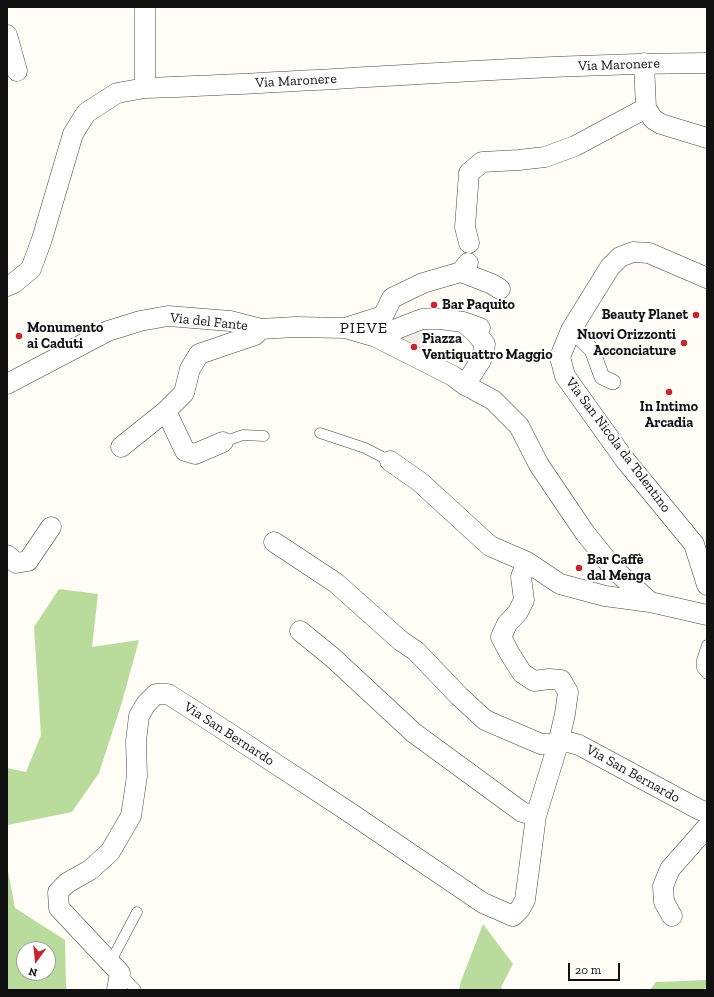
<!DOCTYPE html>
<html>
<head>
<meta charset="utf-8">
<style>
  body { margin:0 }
  #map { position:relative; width:714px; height:997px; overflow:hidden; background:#fffdf5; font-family:"Zilla Slab",serif }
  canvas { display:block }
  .frame { position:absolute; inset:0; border:8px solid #111; pointer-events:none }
  .north { position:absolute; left:16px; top:941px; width:40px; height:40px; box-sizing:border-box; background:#fff; border:1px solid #a0a0a0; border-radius:50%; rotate:195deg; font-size:11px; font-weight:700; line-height:16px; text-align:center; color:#111 }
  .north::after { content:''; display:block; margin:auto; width:14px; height:18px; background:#c4262e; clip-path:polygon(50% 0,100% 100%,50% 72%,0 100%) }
  .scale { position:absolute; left:568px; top:963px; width:52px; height:18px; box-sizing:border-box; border:2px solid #111; border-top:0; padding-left:5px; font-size:12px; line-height:14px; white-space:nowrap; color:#111; -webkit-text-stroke:3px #fff; paint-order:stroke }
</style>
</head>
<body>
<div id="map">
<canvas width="714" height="997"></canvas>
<div class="frame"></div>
<div class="north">N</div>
<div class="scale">20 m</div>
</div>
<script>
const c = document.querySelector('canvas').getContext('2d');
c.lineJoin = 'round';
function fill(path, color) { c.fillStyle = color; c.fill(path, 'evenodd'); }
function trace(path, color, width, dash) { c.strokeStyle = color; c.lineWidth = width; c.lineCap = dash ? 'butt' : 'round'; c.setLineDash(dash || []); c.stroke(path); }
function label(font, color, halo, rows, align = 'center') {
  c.font = font + ' "Zilla Slab",serif'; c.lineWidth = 4; c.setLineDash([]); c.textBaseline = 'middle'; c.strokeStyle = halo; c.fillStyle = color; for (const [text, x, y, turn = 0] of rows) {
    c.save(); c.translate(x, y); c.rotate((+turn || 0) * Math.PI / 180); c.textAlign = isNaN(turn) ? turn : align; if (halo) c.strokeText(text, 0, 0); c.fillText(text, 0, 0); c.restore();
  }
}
const forest = new Path2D(`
  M59,589L98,594L92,647L139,640L122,702L99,773L72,812L8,825L7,866L15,908L65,940L66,986L67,990H7V768L26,772L41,735L34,627ZM24,949H48V973H24Z
  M483,924L513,964L501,987L503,990H459L461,981Z
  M707,980V990H650L656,982Z`);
const plaza = new Path2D(`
  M430,326L422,355L387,339Z`);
const service = new Path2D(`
  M320,433L365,448L390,461
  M223,442L243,435L264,436
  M707,645L702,660V668L707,674
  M110,963L137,912
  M120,973L136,990`);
const pedestrian = new Path2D(`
  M571,330L592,350L602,377L613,382`);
const minor = new Path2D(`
  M145,7V88
  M7,35L17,71
  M646,108L653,119L661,124L707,138
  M469,243L465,227L469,173L482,162L519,160L545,157L575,146L646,108L644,63
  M461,272L492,284L500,289
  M707,278L649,253L633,252L620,257L610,267L571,330L560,357L565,376L625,460L694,544L707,585
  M7,286L14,283L31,269L42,239L73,134L86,113L117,93L145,88C332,82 519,64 707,63
  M465,324L474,331L485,344L481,360L465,385
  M345,328L383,316L392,298L423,283L461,272L468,263
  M376,337L422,319H440L463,322L480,328
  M7,384L108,331L140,321L168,316L230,321L261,329L295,327L345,328L376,337L453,376L465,385L493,400L519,426L539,465L585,533L614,569L650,602L707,615
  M223,442L195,454L185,451L166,411L184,393L190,369L199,354L255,335L261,329
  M121,447L166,411
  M390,461L420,482L490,546L527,562L560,584L605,596L650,602
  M274,542L336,583L401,641L416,651L459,696L485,720L541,744H558L565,714L568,692L561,680L549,679L534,681L522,673L510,654L501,637L507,624L518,612L524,600L521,577L527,562
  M7,555L16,563L28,561L51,527
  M300,631L332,657L414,733L522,812L536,816
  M672,916L664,902L663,886L670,869L707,827
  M117,990L120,973L59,908L58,892L67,883L90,870L110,852L131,816L137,776L136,741L139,716L146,704L156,694H168L218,726L346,810L483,903L513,916L520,909L525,900L536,816L558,744L568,742L579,745L700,810L707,812`);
const markers = [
  [434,305,4,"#c4262e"],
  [696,315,4,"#c4262e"],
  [19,336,4,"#c4262e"],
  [684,343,4,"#c4262e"],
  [414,347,4,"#c4262e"],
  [669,392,4,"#c4262e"],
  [579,568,4,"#c4262e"]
];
const streetNames = [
  ["Via Maronere",619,65,-2],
  ["Via Maronere",296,81,-3],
  ["Via del Fante",209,322,6],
  ["Via San Nicola da Tolentino",618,445,53],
  ["Via San Bernardo",229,734,33],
  ["Via San Bernardo",633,774,29]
];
const poiNames = [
  ["Bar Paquito",442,305],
  ["Beauty Planet",688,315,"right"],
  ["Monumento",27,328],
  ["ai Caduti",27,344],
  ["Nuovi Orizzonti",676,335,"right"],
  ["Acconciature",676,351,"right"],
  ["Piazza",422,339],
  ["Ventiquattro Maggio",422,355],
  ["In Intimo",669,407,"center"],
  ["Arcadia",669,423,"center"],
  ["Bar Caffè",587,560],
  ["dal Menga",587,576]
];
const quarterNames = [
  ["PIEVE",364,328]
];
fill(forest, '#b9dc9c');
fill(plaza, '#f1ede2');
trace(service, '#444', 11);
trace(pedestrian, '#444', 16);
trace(minor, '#444', 21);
trace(service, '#fff', 10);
trace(pedestrian, '#fff', 15);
trace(minor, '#fff', 20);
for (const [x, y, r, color] of markers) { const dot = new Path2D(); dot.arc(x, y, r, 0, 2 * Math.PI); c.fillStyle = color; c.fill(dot); trace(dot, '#fff', 1.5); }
label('14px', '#111', '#fff', streetNames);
label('bold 14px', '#111', '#fff', poiNames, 'left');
c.letterSpacing = '1px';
label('16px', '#111', '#fff', quarterNames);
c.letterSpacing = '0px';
</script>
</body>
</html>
